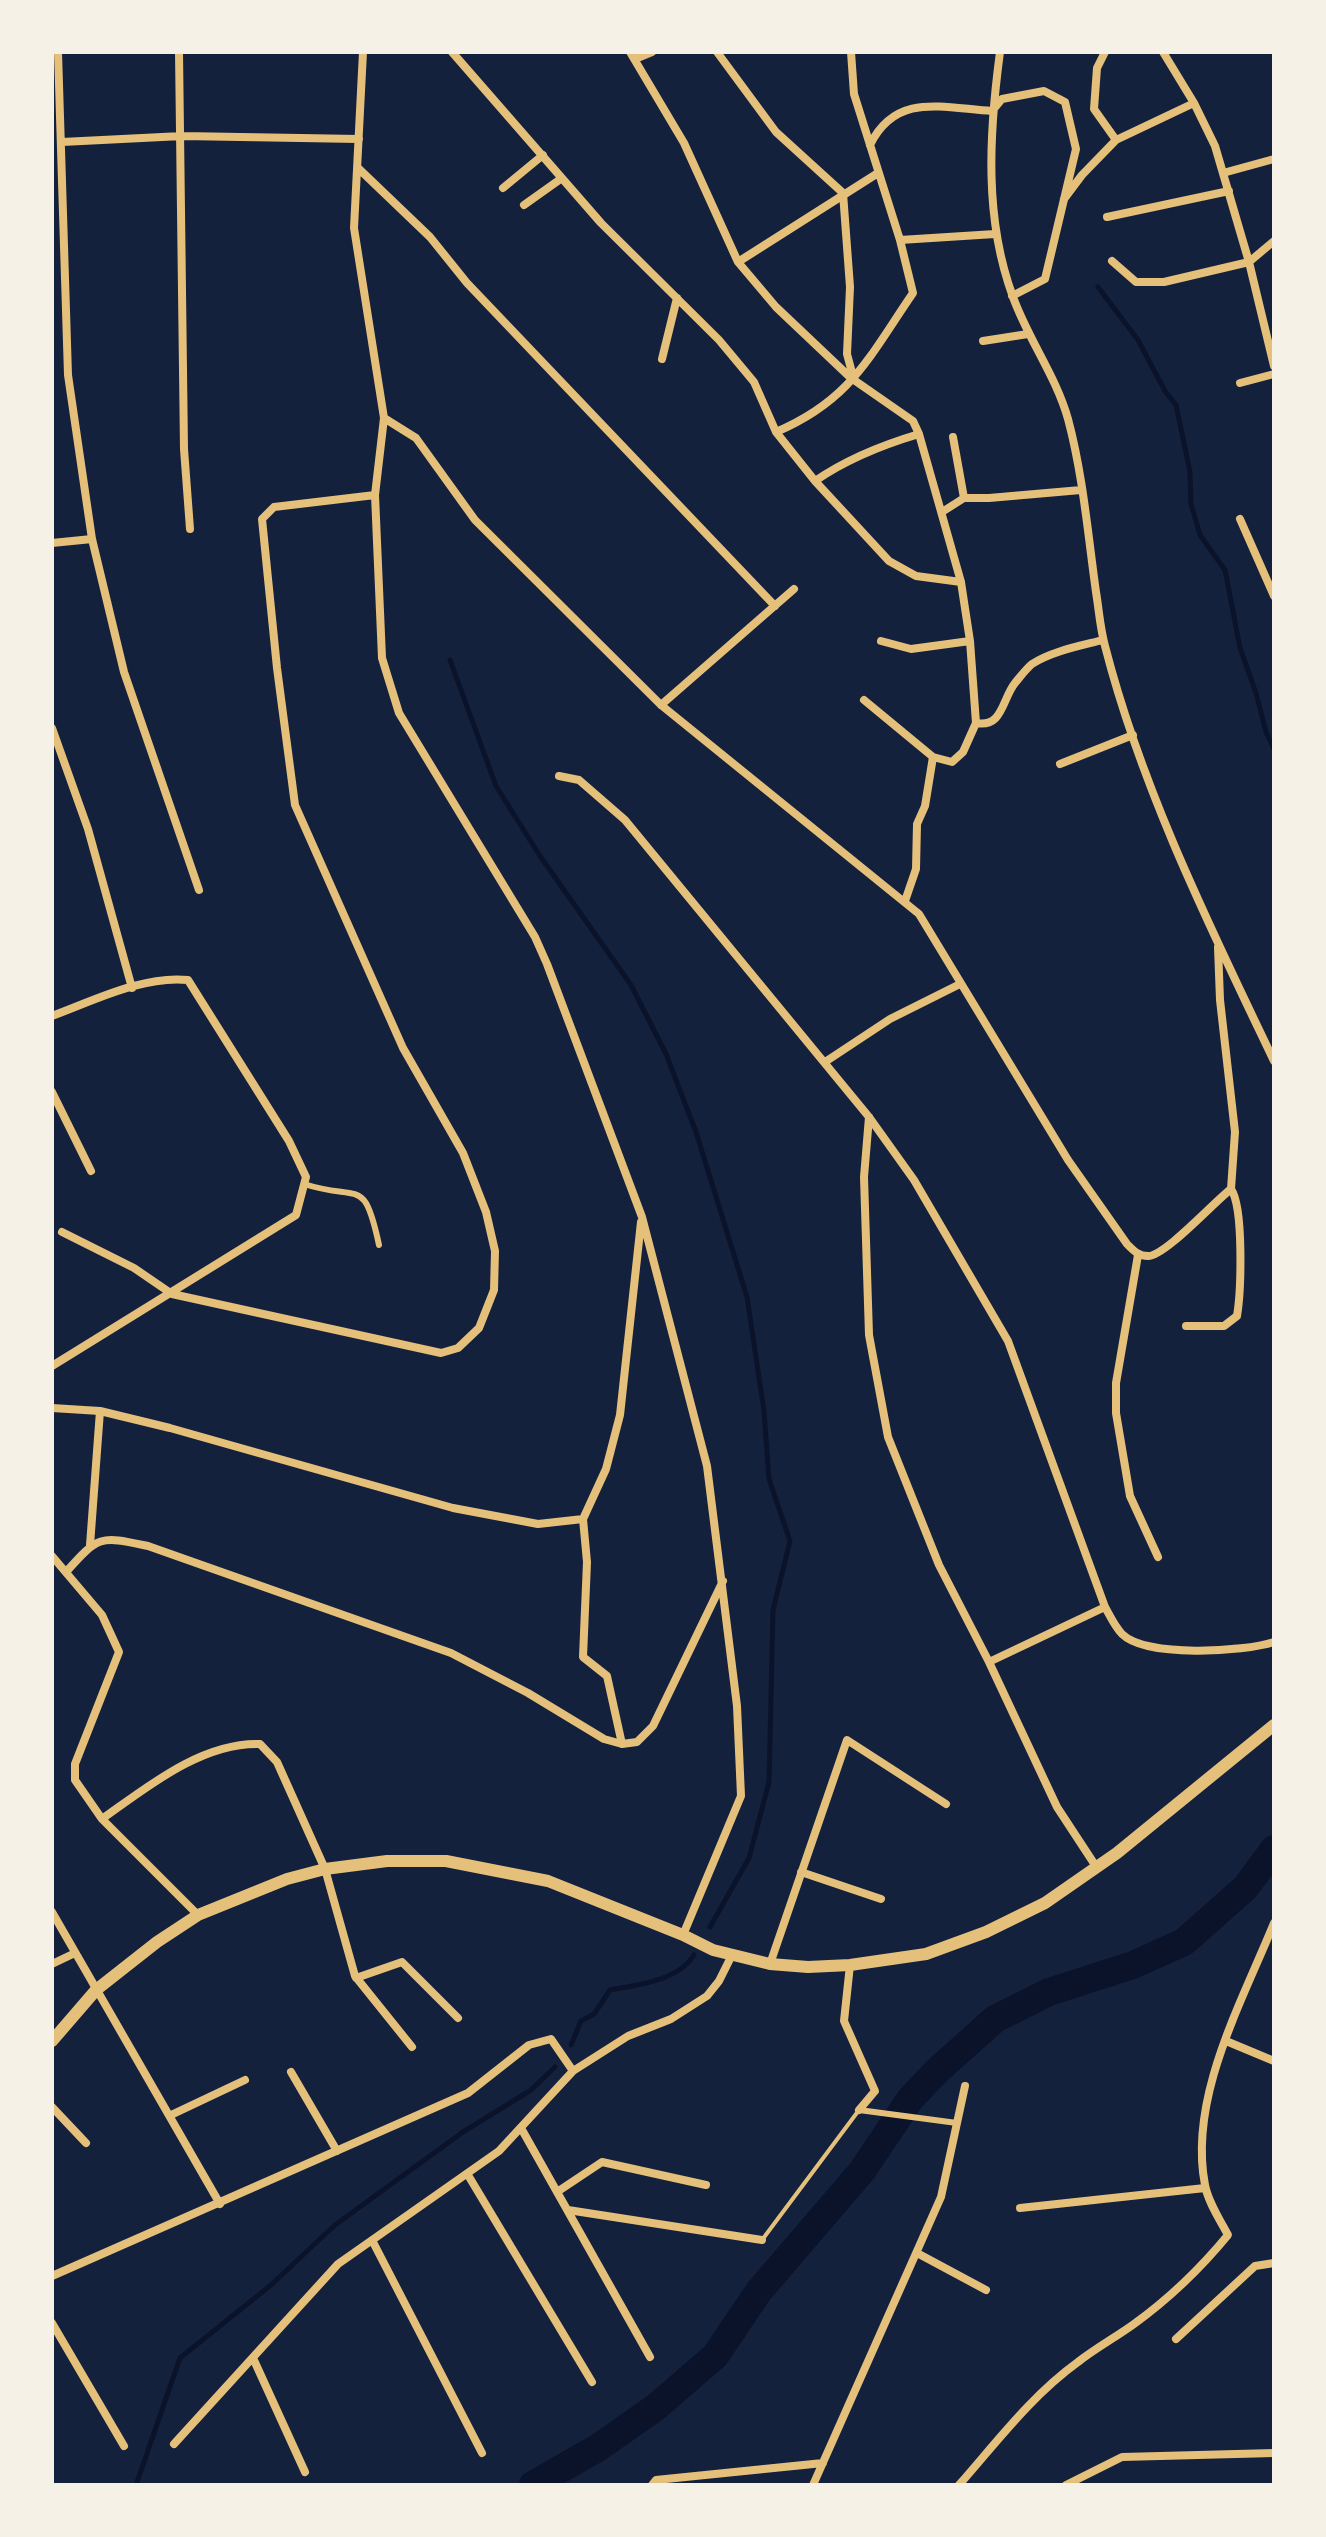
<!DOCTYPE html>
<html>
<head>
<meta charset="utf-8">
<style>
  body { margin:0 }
  #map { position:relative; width:1326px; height:2537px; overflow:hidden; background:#14213d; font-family:Manrope,sans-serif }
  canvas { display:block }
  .frame { position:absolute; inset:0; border:54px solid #f6f1e7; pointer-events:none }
</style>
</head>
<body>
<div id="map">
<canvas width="1326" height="2537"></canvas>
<div class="frame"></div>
</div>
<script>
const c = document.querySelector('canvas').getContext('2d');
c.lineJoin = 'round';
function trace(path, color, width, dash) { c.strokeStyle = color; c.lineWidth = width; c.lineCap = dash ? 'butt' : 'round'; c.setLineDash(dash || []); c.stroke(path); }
const stream = new Path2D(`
  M1098,287L1138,340L1165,391L1176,405L1190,472L1191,504L1200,535L1225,570L1240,648L1256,693L1266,732L1274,749
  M450,660L496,786L540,856L631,985L666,1054L696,1132L747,1297L764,1411L769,1479L790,1541L773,1610L769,1782L749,1858L710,1927
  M571,2045L581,2021L594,2014L610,1990C637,1985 678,1981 694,1955
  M136,2485L180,2358L271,2285L335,2225L463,2132L531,2090L555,2067`);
const river = new Path2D(`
  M533,2485L599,2447L656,2407L715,2356L759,2291L862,2171L911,2098L938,2070L995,2019L1049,1992L1133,1965L1184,1942L1245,1888L1274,1849`);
const service = new Path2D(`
  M762,2240L859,2110`);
const pedestrian = new Path2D(`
  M304,1184C360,1202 364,1175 379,1245
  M859,2110L957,2123`);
const minor = new Path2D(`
  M58,52L68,375L92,539L124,672L199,890
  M179,52L184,449L190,529
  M363,52L354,228L384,418L375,495L382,658L399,713L535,937L547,964L642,1217L707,1466L737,1706L741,1796L683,1935
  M452,52L601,223L719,340L754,382L776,432L815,481L889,561L916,576L961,582
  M630,52L684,143L738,262L776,307L853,380
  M717,52L776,132L843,193
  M1000,52C989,134 984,219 1013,297C1028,339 1056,376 1068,419C1083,475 1088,535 1096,592C1099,610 1100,628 1105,646C1142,790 1210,927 1274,1061
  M1105,52L1097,68L1094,109L1116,140
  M1163,52L1194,103L1215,146L1249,262L1274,366
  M635,59L652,52
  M62,142L182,136L359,139
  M870,145C896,92 943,108 992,111L1002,99L1044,91L1065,102L1076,149L1045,279L1012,296
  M358,168L430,237L467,283L775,606
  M1223,173L1274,159
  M503,188L543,155
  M843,193L850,287L847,354L854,380L913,421L919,434L961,582L970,641L976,723L963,752L952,762L933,757L864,700
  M1064,199L1082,175L1116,140L1194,103
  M524,205L562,178
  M1107,217L1229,191
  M900,240L995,234
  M1112,261L1136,282H1164L1249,262L1274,241
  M738,262L878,173
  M983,341L1028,334
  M662,359L677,298
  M1240,383L1274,374
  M384,418L416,438L475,520L661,705L919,914L1068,1160L1127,1244C1133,1250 1138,1256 1148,1256C1165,1256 1213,1203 1231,1189
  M776,432C851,400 869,357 913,293L900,240L854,94L851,52
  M953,437L964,498
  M815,481C847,459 882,445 919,434
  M942,512L964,498H989L1081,490
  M1240,519L1274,596
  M52,543L92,539
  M881,641L911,649L970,641
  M661,705L794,589
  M976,723C1003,728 1002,699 1015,683C1020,677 1026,669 1032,664C1052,651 1080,646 1103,640
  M52,728L88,829L132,988
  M1060,764L1133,735
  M559,776L579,780L625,820L869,1117L914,1180L1008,1341L1105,1607C1110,1616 1115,1627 1122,1634C1146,1658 1243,1652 1274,1642
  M905,901L916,869L917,824L925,806L933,757
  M1218,947L1220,1000L1235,1132L1231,1189
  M52,1016C93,1001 144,975 188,980L289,1141L306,1177L296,1215L52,1366
  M825,1062L890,1019L960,984
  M52,1092L91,1171
  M869,1117L864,1177L869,1335L888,1437L939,1565L989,1662L1057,1807L1097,1868
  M62,1232L134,1268L172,1294L441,1353L458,1348L479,1328L494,1290L495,1251L486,1212L463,1153L403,1048L295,805L277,668L262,519L274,507L375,495
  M1138,1255L1116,1383V1413L1130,1496L1158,1557
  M1186,1326H1224L1237,1316C1241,1292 1244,1208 1231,1189
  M52,1408L100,1411L170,1428L453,1508L538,1524L583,1519
  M90,1545L100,1411
  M52,1556L102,1615L119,1652L75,1764V1780L102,1819L198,1915
  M66,1572C99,1535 100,1536 148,1546L451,1653L528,1693L604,1739L622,1744L637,1742L653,1726L723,1581
  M989,1662L1105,1607
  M622,1744L607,1676L583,1657L587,1562L583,1519L606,1469L620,1415L641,1222
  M102,1819C147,1787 202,1742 260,1744L277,1762L325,1869L355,1976L412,2047
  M801,1872L881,1899
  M52,1912L220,2204
  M52,1964L75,1953
  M770,1964L847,1740L946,1804
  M850,1965L844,2021L875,2091L859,2110
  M356,1978L402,1962L458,2018
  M1226,2041L1274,2061
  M291,2072L337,2151
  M52,2107L86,2143
  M171,2115L245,2080
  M521,2128L650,2357
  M468,2175L592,2382
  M557,2192L602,2162L706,2185
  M1020,2208L1205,2188
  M568,2210L762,2240
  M373,2242L482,2453
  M917,2253L986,2290
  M52,2276L468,2093L529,2045L551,2039L573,2071
  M52,2323L124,2446
  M1176,2339L1255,2266L1274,2263
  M253,2358L305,2472
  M174,2444L338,2264L499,2151L573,2071L628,2036L671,2019L707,1996L719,1981L732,1955
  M652,2485L656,2480L823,2463
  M813,2485L941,2197L965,2086
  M959,2485C996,2443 1032,2395 1078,2362C1096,2348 1116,2337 1134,2324C1170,2298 1200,2269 1228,2235C1220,2220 1208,2202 1205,2185C1188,2098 1242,2002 1274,1923
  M1066,2485L1122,2457L1274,2453`);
const secondary = new Path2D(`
  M52,2041L96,1990L157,1942L198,1915L287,1879L325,1869L387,1861H446L548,1881L683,1935L713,1950L770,1964L808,1967L850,1965L926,1954L986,1932L1045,1903L1117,1853L1274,1725`);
trace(stream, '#0b132b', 5);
trace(river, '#0b132b', 28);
trace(service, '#e5c07b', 4);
trace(pedestrian, '#e5c07b', 6);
trace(minor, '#e5c07b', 8);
trace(secondary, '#e5c07b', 12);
</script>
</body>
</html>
